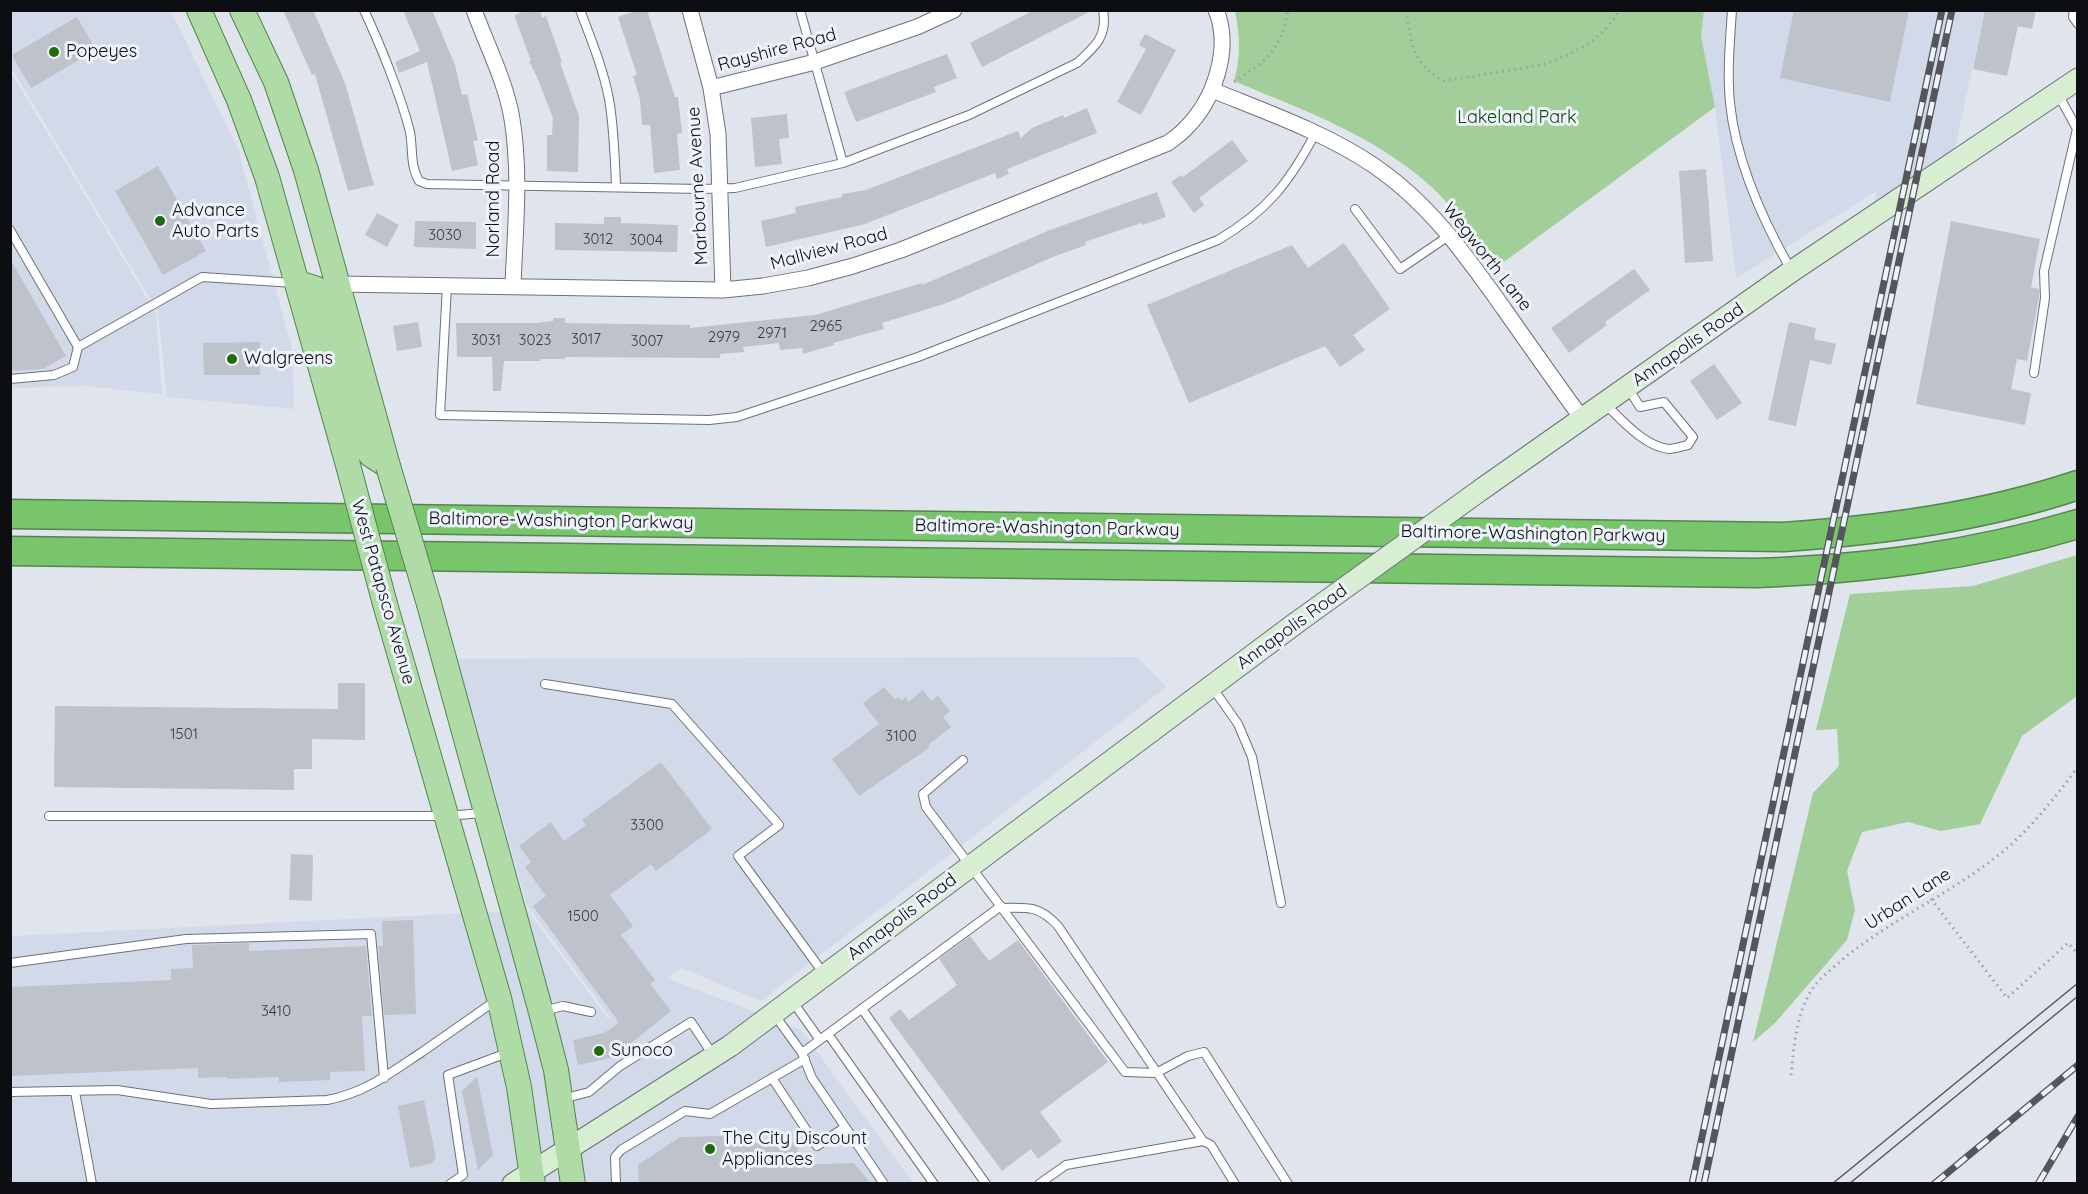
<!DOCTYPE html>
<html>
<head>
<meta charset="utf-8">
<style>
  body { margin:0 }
  #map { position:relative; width:2088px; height:1194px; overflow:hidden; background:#e0e4ed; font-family:Quicksand,sans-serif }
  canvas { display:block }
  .frame { position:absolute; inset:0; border:12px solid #0d0e11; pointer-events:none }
</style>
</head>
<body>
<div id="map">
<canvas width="2088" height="1194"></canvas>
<div class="frame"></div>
</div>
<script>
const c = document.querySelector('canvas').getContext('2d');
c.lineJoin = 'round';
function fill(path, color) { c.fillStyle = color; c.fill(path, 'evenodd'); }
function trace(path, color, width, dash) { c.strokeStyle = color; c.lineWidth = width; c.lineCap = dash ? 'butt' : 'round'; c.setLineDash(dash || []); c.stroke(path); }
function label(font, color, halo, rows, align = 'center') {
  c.font = font + ' Quicksand,sans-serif'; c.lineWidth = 6; c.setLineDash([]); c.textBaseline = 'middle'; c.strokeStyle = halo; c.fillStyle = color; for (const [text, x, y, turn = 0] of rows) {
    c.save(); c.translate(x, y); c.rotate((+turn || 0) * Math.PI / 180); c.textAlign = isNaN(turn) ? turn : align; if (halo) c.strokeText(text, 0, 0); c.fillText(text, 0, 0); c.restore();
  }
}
const built = new Path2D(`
  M10,11H171L238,149L293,353L294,409L167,397L158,312L11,67Z
  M1704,11H1985L1954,152L1873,205L1877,191L1736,278L1715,107L1701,36Z
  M10,71L156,313L162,394L85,386L11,388Z
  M1138,657L1166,687L761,1001L681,968L667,978L801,1030L913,1183L11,1184V936L527,910L608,1019L625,1008L610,1017L527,905L457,659Z`);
const green = new Path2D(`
  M1235,11H1704L1701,36L1715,107L1497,267C1477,242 1459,215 1437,192C1380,137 1305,111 1234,81C1241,57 1240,36 1235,11Z
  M2077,555V696L2022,736L1980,824L1941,831L1908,822L1862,832L1847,871L1855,910L1847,940L1775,1023L1753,1042L1813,793L1839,766L1837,729L1816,730L1850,594L1973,586Z`);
const building = new Path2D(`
  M283,10H313L345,83L374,185L348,191L315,74L312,75Z
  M403,10H432L455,65L462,95L467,94L478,140L473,141L478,165L452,171L427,62L399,73L395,62L420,51Z
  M527,10H540L542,18L546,16L562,62L560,63L579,116L578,172L547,171V135H552L553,118L537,77L529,61H531L515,17V15Z
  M638,10H647L675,97H678L682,133L677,134L680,170L654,173L650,125H642L640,99L633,76L637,75L618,17Z
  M1034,10H1093L982,67L970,43Z
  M1794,10H1909L1890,102L1780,78Z
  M1985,10H2036L2032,29L2018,26L2007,76L1973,69Z
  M77,17L96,50L31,88L12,55Z
  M1145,34L1176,50L1141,115L1117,102L1146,49L1139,45Z
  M947,54L957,78L934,87L936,92L856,122L844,92Z
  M1087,108L1097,133L1007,169L1009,174L997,179L995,173L865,224L766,247L761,221L796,213L795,207L842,197V194L866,190L1018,131L1021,138L1032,128L1063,115L1064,118Z
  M787,114L789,138L779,139L782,164L755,167L751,118Z
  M1232,140L1248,161L1199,198L1204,205L1194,213L1171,182L1181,175L1183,177Z
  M158,166L206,251L163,275L115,191Z
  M1706,169L1713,261L1685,263L1679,171Z
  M1157,192L1166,217L1142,225L1141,223L1085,242L1086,245L1053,257L947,303L882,323L884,329L833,343L834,345L803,354L802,348L780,350L779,343L743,347L744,352L720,354V358L565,357V359H541L540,361H504L501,391H493L492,357H457L456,323H536L553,321V318H565V323L690,325V328L815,315L922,283V285L1050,230Z
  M377,213L399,225L387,247L365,235Z
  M604,217H621V223L678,225L677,252L555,250V223L604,224Z
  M415,221L476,222V249L414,247Z
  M1951,221L2040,239L2031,287L2039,289V297L2027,361L2017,359L2011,389L2031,393L2025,425L1916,404Z
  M1344,243L1390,309L1353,335L1365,350L1340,367L1325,346L1189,403L1147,305L1292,245L1308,268Z
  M10,259L66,356L43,369L10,371Z
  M1634,269L1650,290L1605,322L1607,325L1569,353L1551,328Z
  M418,322L422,347L397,351L393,326Z
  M1789,322L1816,328L1814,339L1836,344L1831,365L1810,360L1796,426L1768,420Z
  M260,342V375H204L203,343Z
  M1714,364L1742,403L1717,420L1690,381Z
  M338,683H365V740L312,739V769H294V790L54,787L55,706L338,709Z
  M884,687L895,700L899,697L901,701L906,697L908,702L923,690L931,701L938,696L950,711L943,717L951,727L928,745L930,747L859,796L832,759L879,724L863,703Z
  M661,762L712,829L656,871L651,864L610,895L633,926L621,935L655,980L650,984L671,1011L614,1057L578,1065L573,1040L604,1033L618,1024L616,1022L618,1021L533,906L546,896L525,867L531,862L519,846L551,822L564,841L586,825L582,820Z
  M291,854L313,855L312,901L289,900Z
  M413,920L416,1014L384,1015L378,946H383L382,921Z
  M970,936L989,961L1018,940L1108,1062L1040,1112L1062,1141L1038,1159L1031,1149L1002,1171L889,1018L900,1009L909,1020L957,985L939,959Z
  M249,943V951L366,946L372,1016H362L365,1071L330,1072V1080L279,1082V1077L227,1079V1077L198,1078V1068L10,1076V987L171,980V969L193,968L192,945Z
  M477,1077L493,1155L478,1170L462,1091Z
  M424,1100L436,1158L430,1164L410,1168L398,1106Z
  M724,1136L725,1144L797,1142L798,1165L854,1163L871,1184H639L638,1165L680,1137Z`);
const path = new Path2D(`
  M1406,10C1413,46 1410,60 1443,81L1541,65C1571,56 1605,38 1619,10
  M1234,82C1266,61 1281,51 1288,10
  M1931,899L2007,998L2068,943L2078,954
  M1791,1075C1794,1047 1796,1015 1811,991C1819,978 1832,969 1843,959C1887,923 1939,899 1984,866C2024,838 2049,805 2078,767`);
const lane = new Path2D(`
  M364,10C380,44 401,96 410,132C413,148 410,166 419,181L427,184L701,189L735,188L843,163L969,115L1077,63C1095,47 1108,36 1103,10
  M580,10C591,39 603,68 609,99C614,128 615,158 616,187
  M800,10L843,163
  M1732,10C1730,41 1727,72 1730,103C1736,162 1762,219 1791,270
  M2074,10L2073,17L2078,24
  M1355,209L1400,269L1450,235
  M10,230L78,347L202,277L294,283
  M447,286L440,415L709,420L737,417L918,357L1218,240C1267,211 1289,183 1315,134
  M2034,373L2045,298L2044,271L2077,129L2058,94
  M10,379L54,375L73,367L78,347
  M1606,405C1623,421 1644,446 1669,449C1675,449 1683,446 1688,445L1693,437L1664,402L1640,407L1628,388
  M545,684L672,704L779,825L738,856L824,974
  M1212,687L1238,724L1252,757L1281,903
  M963,760L923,794L926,807L1125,1072L1156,1073L1188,1056L1204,1052L1288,1184
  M49,816H446L483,813
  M1002,908C1028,907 1040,906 1058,926L1203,1141
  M10,963L186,939L371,934L384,1078
  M793,1002L820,1040
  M862,1009L986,1184
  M543,1011L563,1006L591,1012
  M774,1014L802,1053L812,1078L884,1184
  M828,1034L934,1184
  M802,1053L1001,906
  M772,1078L817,1146L845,1127
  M10,1092L117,1090L211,1104L327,1100C365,1093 390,1073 422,1052C446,1035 471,1018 495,1001
  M75,1092L92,1184
  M562,1099L589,1092L620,1066L691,1022L713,1055
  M450,1184L463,1175L448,1075L507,1053
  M616,1184L615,1157L621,1150L685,1111L710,1114L805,1059
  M1039,1184L1066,1165L1203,1141L1211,1145L1235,1184`);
const street = new Path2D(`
  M474,10C487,46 506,82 512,119C521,174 515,231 513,285
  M690,10L711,88L718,134L723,290
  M711,88L815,62L917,27L954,10
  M1212,90C1266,112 1324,132 1373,165C1429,203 1465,254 1504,309C1530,346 1556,383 1583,420
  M336,284L723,290L763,286L808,278L853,266L901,250L1168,143C1174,138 1181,134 1186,128C1214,100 1232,49 1216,10`);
const secondary = new Path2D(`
  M1482,489L1792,271L2078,79
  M513,1184L730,1046L1296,623`);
const primary = new Path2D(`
  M199,10L239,100L267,177L348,465
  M242,10L276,82L306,170L388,466
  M298,283L317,289L320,293L365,447L371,455L388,466
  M385,604L499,998L519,1087L533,1184
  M429,604L541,1012L556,1070L573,1184`);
const highway = new Path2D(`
  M10,514L1783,537C1883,530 1982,517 2078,485
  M10,551L1756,573C1867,569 1971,556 2078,524`);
const tram = new Path2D(`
  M1832,1184L2078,983
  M1849,1184L2078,996`);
const rail = new Path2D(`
  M1692,1184L1942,10
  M1704,1184L1952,10
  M1934,1184L2078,1065
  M2038,1184L2078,1116`);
const secondaryBridge = new Path2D(`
  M1296,623L1482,489`);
const primaryBridge = new Path2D(`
  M348,465L385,604
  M388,466L429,604`);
const markers = [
  [54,52,6,"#1f6b0c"],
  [160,221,6,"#1f6b0c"],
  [232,359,6,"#1f6b0c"],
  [599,1051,6,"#1f6b0c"],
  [710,1149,6,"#1f6b0c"]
];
const numberNames = [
  ["3030",445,235],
  ["3012",598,239],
  ["3004",646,240],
  ["2965",826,326],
  ["2971",772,333],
  ["2979",724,337],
  ["3017",586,339],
  ["3031",486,340],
  ["3023",535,340],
  ["3007",647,341],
  ["1501",184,734],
  ["3100",901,736],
  ["3300",647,825],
  ["1500",583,916],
  ["3410",276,1011]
];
const streetNames = [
  ["Rayshire Road",777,50,-15],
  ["Marbourne Avenue",698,186,-93],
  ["Norland Road",494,199,-90],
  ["Mallview Road",829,249,-15],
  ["Wegworth Lane",1487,257,52],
  ["Annapolis Road",1688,345,-35],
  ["Baltimore-Washington Parkway",561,521,1],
  ["Baltimore-Washington Parkway",1047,528,1],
  ["Baltimore-Washington Parkway",1533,534,1],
  ["West Patapsco Avenue",383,592,74],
  ["Annapolis Road",1292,627,-36],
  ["Urban Lane",1908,899,-33],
  ["Annapolis Road",902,917,-37]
];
const poiNames = [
  ["Popeyes",66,52],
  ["Advance",172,211],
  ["Auto Parts",172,232],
  ["Walgreens",244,359],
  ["Sunoco",611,1051],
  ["The City Discount",722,1139],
  ["Appliances",722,1160]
];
const parkNames = [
  ["Lakeland Park",1517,118]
];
fill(built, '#d2d9e9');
fill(green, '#a2cf99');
fill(building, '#bec2cb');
trace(lane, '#6e7179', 10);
trace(street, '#6e7179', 17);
trace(secondary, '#6e7179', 23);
trace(primary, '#53854c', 26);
trace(highway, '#53854c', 31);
trace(path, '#9c9fa6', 3, [1.5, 4.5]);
trace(lane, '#fff', 8);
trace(street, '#fff', 15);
trace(secondary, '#d7eed3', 21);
trace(primary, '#afdca6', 24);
trace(highway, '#79c56b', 28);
trace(tram, '#54565b', 1.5);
trace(rail, '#54565b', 7);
trace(rail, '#edf2fb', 4.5, [14]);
trace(secondaryBridge, '#6e7179', 23, []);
trace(primaryBridge, '#53854c', 26, []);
trace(secondaryBridge, '#d7eed3', 21);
trace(primaryBridge, '#afdca6', 24);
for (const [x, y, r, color] of markers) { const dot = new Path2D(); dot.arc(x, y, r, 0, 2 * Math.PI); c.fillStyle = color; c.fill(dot); trace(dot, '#edf2fb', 2); }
label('15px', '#393b40', null, numberNames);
label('18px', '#0d0e11', '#edf2fb', streetNames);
label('18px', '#0d0e11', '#edf2fb', poiNames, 'left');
label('18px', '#104603', '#edf2fb', parkNames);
</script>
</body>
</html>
